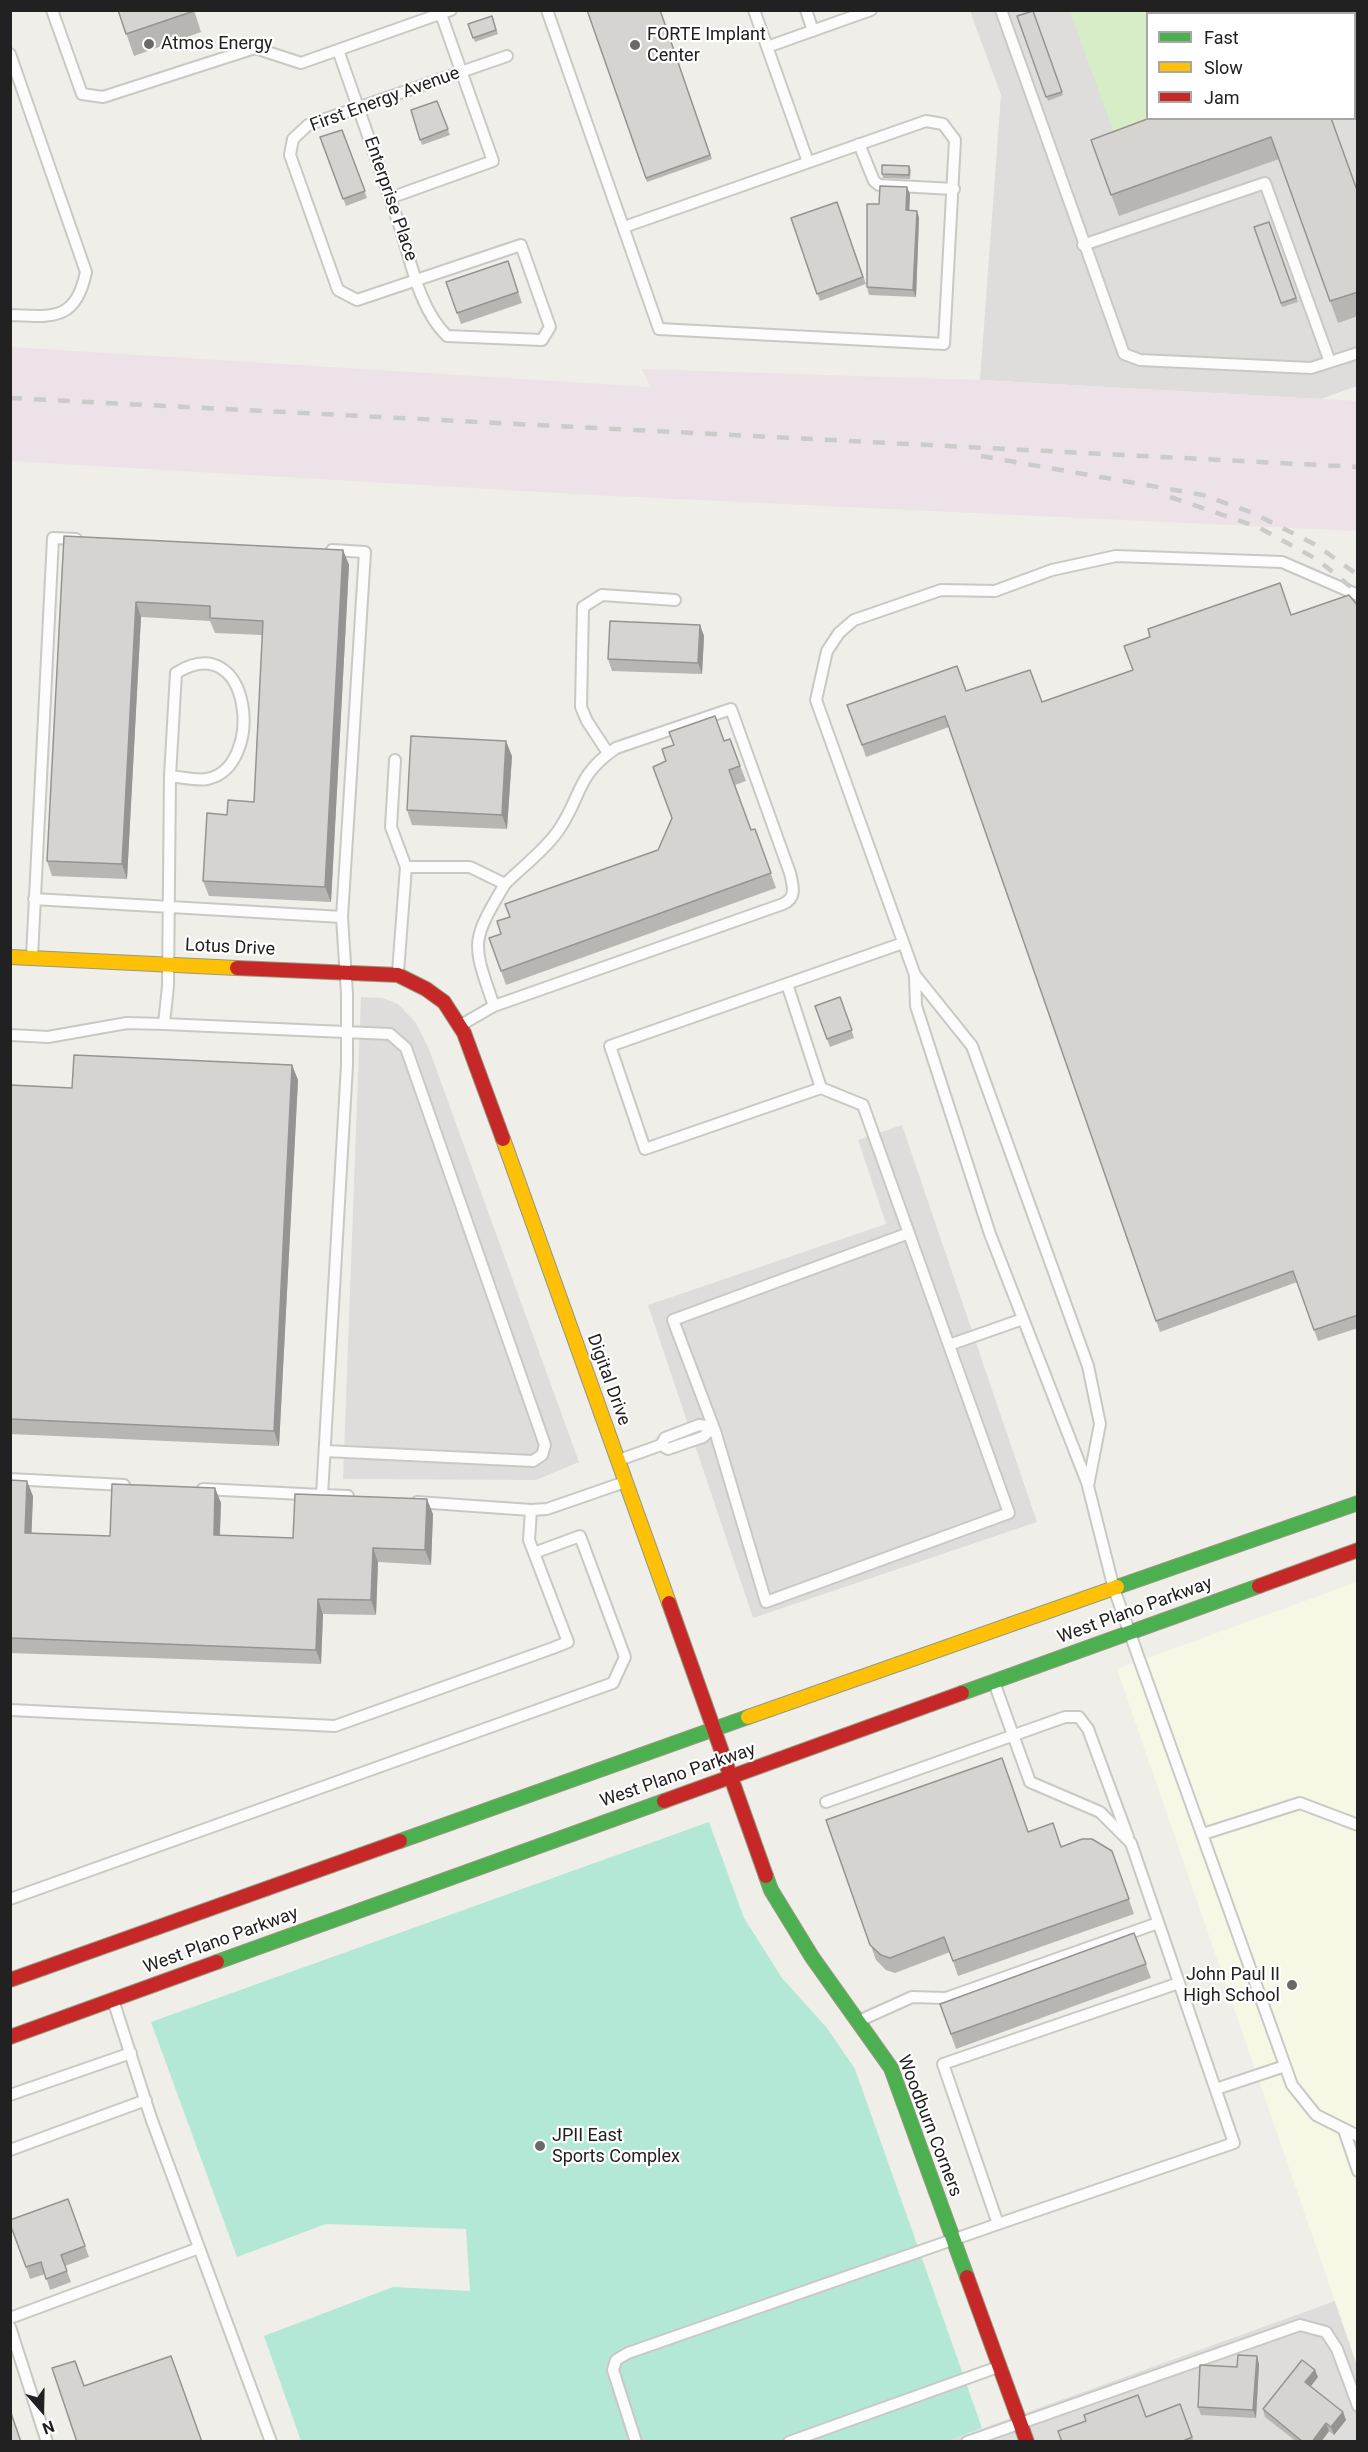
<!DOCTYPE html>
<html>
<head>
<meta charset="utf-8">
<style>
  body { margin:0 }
  #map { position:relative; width:1368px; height:2452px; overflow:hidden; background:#efeee9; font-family:Roboto,sans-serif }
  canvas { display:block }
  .frame { position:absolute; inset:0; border:12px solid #212121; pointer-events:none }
  .legend { position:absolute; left:1146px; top:12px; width:210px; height:108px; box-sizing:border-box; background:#fff; border:2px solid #a6a6a6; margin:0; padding:8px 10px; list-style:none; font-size:18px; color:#212121 }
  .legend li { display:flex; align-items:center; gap:12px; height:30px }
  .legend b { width:30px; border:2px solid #a6a6a6 }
  .north { position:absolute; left:12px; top:2380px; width:60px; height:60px; -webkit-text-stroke:4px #fff; paint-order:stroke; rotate:160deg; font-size:16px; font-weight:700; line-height:24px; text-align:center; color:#212121 }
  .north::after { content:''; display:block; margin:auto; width:21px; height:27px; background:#212121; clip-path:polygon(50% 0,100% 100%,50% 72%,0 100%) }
</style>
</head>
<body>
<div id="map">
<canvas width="1368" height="2452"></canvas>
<div class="frame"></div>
<ul class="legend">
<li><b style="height:8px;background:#4caf50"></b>Fast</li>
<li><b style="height:8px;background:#ffc107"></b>Slow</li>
<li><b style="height:8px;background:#c62828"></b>Jam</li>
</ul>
<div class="north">N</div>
</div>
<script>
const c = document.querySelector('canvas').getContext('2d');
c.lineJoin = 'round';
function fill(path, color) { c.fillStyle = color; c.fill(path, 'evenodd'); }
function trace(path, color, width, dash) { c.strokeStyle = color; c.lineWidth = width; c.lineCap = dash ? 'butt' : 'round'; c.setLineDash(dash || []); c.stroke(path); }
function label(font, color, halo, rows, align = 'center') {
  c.font = font + ' Roboto,sans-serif'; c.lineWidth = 4.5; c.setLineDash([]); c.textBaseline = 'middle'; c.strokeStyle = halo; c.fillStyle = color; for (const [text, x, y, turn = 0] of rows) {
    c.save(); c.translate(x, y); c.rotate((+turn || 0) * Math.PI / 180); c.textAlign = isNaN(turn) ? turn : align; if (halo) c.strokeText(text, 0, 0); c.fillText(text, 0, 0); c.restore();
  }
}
const residential = new Path2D(`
  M970,11H1357V386L1321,399L980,380L1001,95ZM1148,14H1354V118H1148Z
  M361,997L382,998L398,1004L416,1023L429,1049L579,1462L536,1480L343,1479Z
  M902,1125L1037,1522L753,1618L648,1305L886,1224L858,1140Z
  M1335,2301L1357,2365V2441L945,2442Z`);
const industrial = new Path2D(`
  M11,347L650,387L642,369L980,380L1357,401V531L593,495L11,461Z`);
const education = new Path2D(`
  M1357,1582V2365L1117,1669Z`);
const grass = new Path2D(`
  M1297,10L1298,13L1148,14V118L1172,119L1116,139L1070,11Z`);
const pitch = new Path2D(`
  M709,1822L744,1918L782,1978L827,2028L855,2069L982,2428L945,2442L301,2441L264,2336L393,2287L470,2291L466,2229L326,2224L237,2257L151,2022Z`);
const lane = new Path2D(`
  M52,10L82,94L103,97L255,48L301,63L451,10
  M547,10L659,329L944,344L955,140L943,124L926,121L624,227
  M754,10L808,162
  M806,10L813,31
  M1001,10L1124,354L1140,360L1311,368L1358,353
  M767,47L871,10
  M338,50C358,108 379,166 399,224C411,261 419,309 447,336L542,340L550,327L521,245L357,300L338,290L290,155L293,139L308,125L507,56
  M10,54L86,272C76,321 53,317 10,315
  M859,144L874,181L879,185L954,189
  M390,198L493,161L441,14
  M1083,245L1265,183L1330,362
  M1358,595L1282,562L1116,556L1052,570L995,591L941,590L854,620L839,633L827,651L816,700L915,975L972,1046L1088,1366L1100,1424L1088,1486L1114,1589L1292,2085L1316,2115L1358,2136
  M608,753L587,721L581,707L583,607L602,595L675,600
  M395,760L391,827L406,867L398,972
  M406,867H470L505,884C470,943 472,942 494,1006L461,1025
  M34,899L342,917L365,552L332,550
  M342,917L347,994V1065L322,1495L348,1496
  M32,957L53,538L76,539
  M915,976L916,1006L990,1234L1088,1485
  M787,984L821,1088L645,1149L610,1046L903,943
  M494,1006L783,904C797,898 793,886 790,873L731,709L616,748C575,776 582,797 558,831C544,851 522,867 505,884
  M164,1024L168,986L170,776L176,673C252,626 266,768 207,779C197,781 181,777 170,776
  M10,1035L48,1037L127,1023L164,1024L390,1034L406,1048L545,1445L542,1455L533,1461L325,1451
  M821,1088L863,1105C912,1241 961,1377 1009,1513L766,1602L715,1431L673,1320L909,1233
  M949,1345L1023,1319
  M699,1425L713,1427L703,1437L668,1449L661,1445L665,1438Z
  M619,1460L661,1445
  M10,1479L124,1485
  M203,1489L322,1495
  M417,1502L531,1510L547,1509L622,1483
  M995,1685L1030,1782L1100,1812L1131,1843L1234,2143L998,2224L943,2064L1179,1983
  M10,1710L335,1726L553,1648L568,1642L529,1540L531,1510
  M826,1802L1065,1717H1079L1088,1729L1128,1837
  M1203,1834L1300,1803L1358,1825
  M10,1899L613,1683L625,1657L580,1536L534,1553
  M114,2003L151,2118L271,2442
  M861,2020L912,1997L946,1998L1158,1923
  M1216,2089L1285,2066
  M10,2095L131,2053
  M1344,2130L1358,2171
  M10,2150L146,2100
  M10,2318L199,2248
  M10,2327L47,2442
  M636,2442L613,2370L616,2360L628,2353L998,2224
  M789,2442L998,2367
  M967,2442L1300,2325L1326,2332L1337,2349L1358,2406`);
const street = new Path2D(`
  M1322,10L1323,14
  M1354,39L1358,38`);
const fast = new Path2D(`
  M1117,1587L1358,1503
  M962,1693L1259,1586
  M400,1841L748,1717
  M766,1876L771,1890L812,1957L891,2068L967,2277
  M217,1962L664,1801`);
const slow = new Path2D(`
  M10,957L237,968
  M503,1139L669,1603
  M748,1717L1117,1587`);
const jam = new Path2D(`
  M237,968L398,975L426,989L444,1002L464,1033L503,1139
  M1259,1586L1358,1550
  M669,1603L766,1876
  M664,1801L962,1693
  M10,1980L400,1841
  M10,2037L217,1962
  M967,2277L1027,2442`);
const rail = new Path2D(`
  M10,398L1358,467
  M981,456L1203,495L1253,513L1316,545L1358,575
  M1170,497L1258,527L1318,560L1358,593`);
const wall = new Path2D(`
  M118,10H194L201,32L134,56Z
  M587,10H660L712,159L647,182Z
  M1033,11L1063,95L1048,101L1017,16Z
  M492,16L498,34L475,42L468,24Z
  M437,101L450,135L422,145L411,110Z
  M1331,118L1358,193V316L1338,323L1279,159L1119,216L1091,140Z
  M342,130L367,198L346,206L320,137Z
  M909,166L911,170L910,179L883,178L882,174Z
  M910,194L909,210L917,211L919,218L916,297L869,295L867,287L879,204Z
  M837,202L866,284L820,301L791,218Z
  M1269,222L1298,302L1282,307L1254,227Z
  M508,261L522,303L461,324L446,282Z
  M64,536L343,550L349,565L331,902L209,896L203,881L227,815L254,802L262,635L215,633L210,621L141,617L127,879L52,876L47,861Z
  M1358,606V1328L1318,1341L1297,1282L1160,1332L949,727L866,757L862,745L966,691L1042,702L1291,615Z
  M700,625L704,636L702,674L612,671L608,659Z
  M730,739L746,781L735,785L751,830L755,829L776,888L506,985L489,938L501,934L510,917L658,850L672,818L724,741Z
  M512,756L507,829L412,825L407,810Z
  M840,997L854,1038L830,1047L815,1006Z
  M292,1065L298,1080L279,1446L10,1434V1085L72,1088Z
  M10,1480L33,1496L31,1533L110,1536L215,1488L221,1503L220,1536L293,1538L433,1514L431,1565L378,1562L376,1615L323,1614L321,1664L10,1653Z
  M826,1820L1028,1831L1062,1846L1112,1851L1134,1914L958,1976L950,1952L895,1973L886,1970L876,1960Z
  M1134,1933L1151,1978L956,2049L940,2004Z
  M68,2199L89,2257L65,2266L71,2282L50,2290L45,2274L30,2279L26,2267Z
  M1259,2364L1256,2418L1201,2415L1198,2407L1237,2367Z
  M1318,2377L1310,2386L1343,2412L1346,2420L1334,2435L1329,2431L1321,2442H1297L1265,2417L1263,2409Z
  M1180,2404L1194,2442H1062L1146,2417Z`);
const shadedWall = new Path2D(`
  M907,187L910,194L909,217L906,210Z
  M917,211L919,218L916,297L913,290Z
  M343,550L349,565L331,902L325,887Z
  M136,602L141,617L127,879L122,864Z
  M700,625L704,636L702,674L698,663Z
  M506,741L512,756L507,829L502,815Z
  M292,1065L298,1080L279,1446L274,1431Z
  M27,1481L33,1496L31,1547L25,1533Z
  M215,1488L221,1503L219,1550L214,1535Z
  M427,1499L433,1514L431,1565L425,1550Z
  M373,1548L378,1562L376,1615L371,1600Z
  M318,1599L323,1614L321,1664L316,1650Z
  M1257,2356L1259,2364L1256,2418L1253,2410Z
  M1315,2370L1318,2377L1308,2390L1305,2382Z
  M1343,2412L1346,2420L1334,2435L1331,2427Z
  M1326,2423L1329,2431L1321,2442H1312Z`);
const building = new Path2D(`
  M118,10H194V11L126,34Z
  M587,10H660L710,155L646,178Z
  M1033,11L1062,92L1046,97L1017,16Z
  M492,16L496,30L473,38L468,24Z
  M1358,43V55L1354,47V44Z
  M437,101L448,129L420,140L411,110Z
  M1150,118H1331L1358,193V292L1330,301L1271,137L1111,195L1091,140Z
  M342,130L365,191L343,199L320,137Z
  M882,165L909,166V175L882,174Z
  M880,186L907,187L906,210L917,211L913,290L867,287V204H879Z
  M837,202L863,277L817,294L791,218Z
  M1269,222L1296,298L1281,303L1254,227Z
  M508,261L518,292L457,313L446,282Z
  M64,536L343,550L325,887L203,881L207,813L227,815L228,800L254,802L263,621L210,618V606L136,602L122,864L47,861Z
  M1280,583L1291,615L1349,595L1358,606V1315L1314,1330L1293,1271L1156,1321L945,716L862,745L847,705L957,666L966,691L1030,670L1042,702L1133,670L1124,646L1150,637L1148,629Z
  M610,621L700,625L698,663L608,659Z
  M715,716L724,741L730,739L740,766L729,770L751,830L755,829L771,873L501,971L489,938L501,934L497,921L510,917L505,904L658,850L672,818L653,767L666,761L662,749L674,745L669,732Z
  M411,736L506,741L502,815L407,810Z
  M840,997L852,1030L827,1039L815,1006Z
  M74,1055L292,1065L274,1431L10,1419V1085L72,1088Z
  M10,1480L27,1481L25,1533L110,1536L112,1484L215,1488L214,1535L293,1538L295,1494L427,1499L425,1550L373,1548L371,1600L318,1599L316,1650L10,1638Z
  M1002,1758L1028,1832L1053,1823L1061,1847L1082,1839H1092L1112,1851L1129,1899L953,1961L944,1937L890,1958L881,1955L870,1945L826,1820Z
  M1134,1933L1146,1964L951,2034L940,2004Z
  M68,2199L85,2246L61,2255L67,2271L46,2279L41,2262L26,2267L10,2224V2220Z
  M1238,2355L1257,2356L1253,2410L1198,2407L1200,2365L1237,2367Z
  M171,2356L202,2442H77L52,2368L75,2361L84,2386Z
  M1302,2360L1315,2370L1305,2382L1343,2412L1331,2427L1326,2423L1312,2442H1303L1263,2409Z
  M1138,2395L1146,2417L1180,2404L1192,2437L1181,2442H1062L1058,2431L1086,2421L1084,2415Z
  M10,2413H11L21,2442H10Z`);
const markers = [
  [149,44,6,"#696967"],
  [635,45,6,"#696967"],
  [1292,1985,6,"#696967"],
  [540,2146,6,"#696967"]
];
const poiNames = [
  ["FORTE Implant",647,35],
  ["Center",647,56],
  ["Atmos Energy",161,44],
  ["John Paul II",1280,1975,"right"],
  ["High School",1280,1996,"right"],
  ["JPII East",552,2136],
  ["Sports Complex",552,2157]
];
const streetNames = [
  ["First Energy Avenue",385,100,-20],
  ["Enterprise Place",390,199,71],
  ["Lotus Drive",230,948,3],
  ["Digital Drive",608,1380,70],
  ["West Plano Parkway",1135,1611,-20],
  ["West Plano Parkway",678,1776,-19],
  ["West Plano Parkway",221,1941,-20],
  ["Woodburn Corners",929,2126,69]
];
fill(residential, '#dedddb');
fill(industrial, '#ede2e7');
fill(education, '#f6f7e5');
fill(grass, '#d7edc7');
fill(pitch, '#b3e8d7');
trace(lane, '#c8c8c5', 14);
trace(street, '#c8c8c5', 26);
trace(fast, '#959a7f', 16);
trace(slow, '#959a7f', 16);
trace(jam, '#959a7f', 16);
trace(lane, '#fdfcfc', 10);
trace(street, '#fdfcfc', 22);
trace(fast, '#4caf50', 14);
trace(slow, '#ffc107', 14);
trace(jam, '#c62828', 14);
trace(rail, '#cbcbca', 4.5, [12, 12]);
fill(wall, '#b8b6b3');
fill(shadedWall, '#969492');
fill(building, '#d6d4d0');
trace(building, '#969492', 1.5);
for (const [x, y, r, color] of markers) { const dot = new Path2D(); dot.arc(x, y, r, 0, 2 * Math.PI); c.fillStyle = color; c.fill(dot); trace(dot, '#fff', 2); }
label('18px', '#212121', '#fff', poiNames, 'left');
label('18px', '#212121', '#fff', streetNames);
</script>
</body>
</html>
